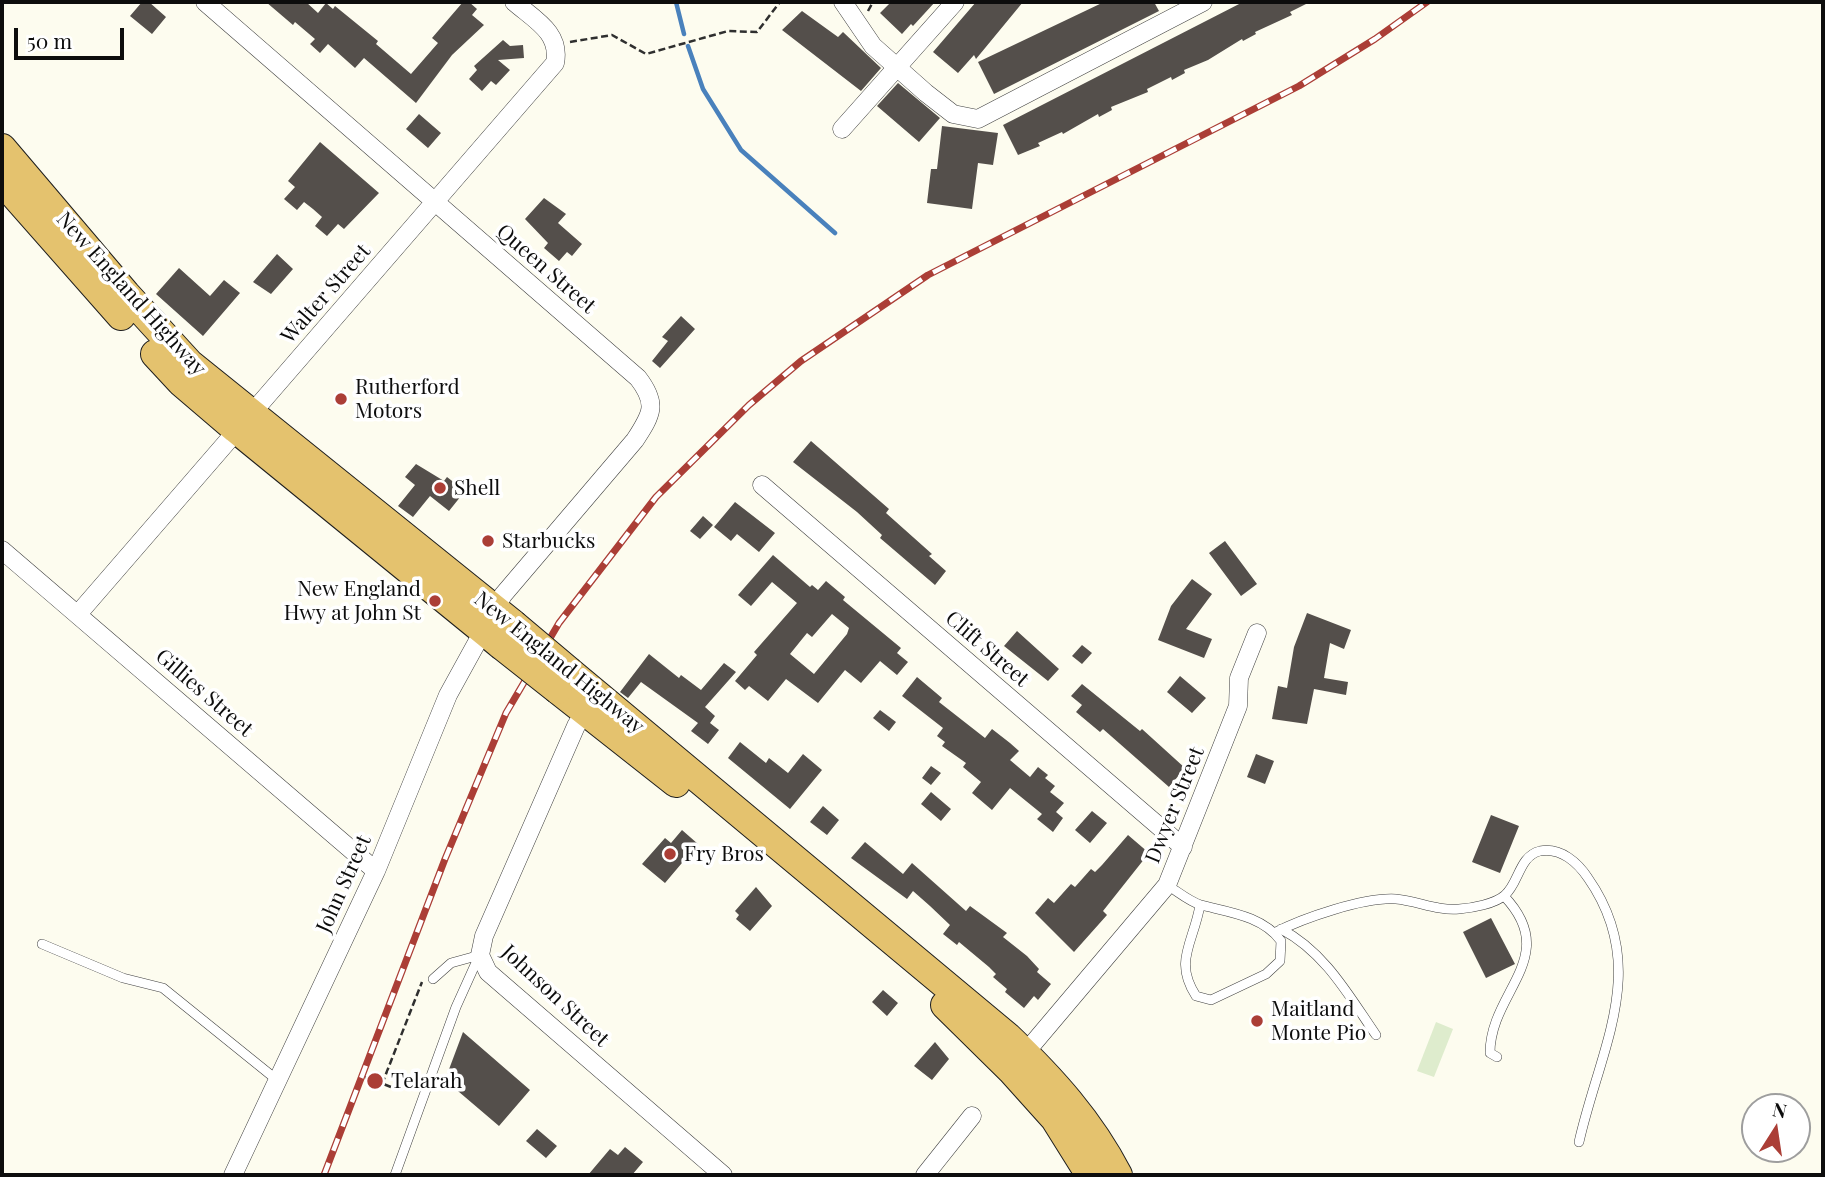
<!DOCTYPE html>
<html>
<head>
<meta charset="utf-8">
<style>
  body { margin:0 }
  #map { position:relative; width:1825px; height:1177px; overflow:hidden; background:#fdfcef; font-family:"Playfair Display",serif }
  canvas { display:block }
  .frame { position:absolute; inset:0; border:4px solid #0d0d0d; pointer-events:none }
  .north { position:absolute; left:1741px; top:1093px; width:70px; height:70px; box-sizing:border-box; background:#fff; border:2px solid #9e9e9e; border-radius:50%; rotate:12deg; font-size:19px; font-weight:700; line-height:28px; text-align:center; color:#0d0d0d }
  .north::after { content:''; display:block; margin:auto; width:24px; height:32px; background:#ab3e36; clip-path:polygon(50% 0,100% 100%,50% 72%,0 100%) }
  .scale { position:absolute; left:14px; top:28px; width:110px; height:32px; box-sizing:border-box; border:4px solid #0d0d0d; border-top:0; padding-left:9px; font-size:21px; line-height:24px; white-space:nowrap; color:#0d0d0d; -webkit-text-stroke:5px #fff; paint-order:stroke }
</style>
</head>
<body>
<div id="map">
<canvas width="1825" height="1177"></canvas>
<div class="frame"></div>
<div class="north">N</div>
<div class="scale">50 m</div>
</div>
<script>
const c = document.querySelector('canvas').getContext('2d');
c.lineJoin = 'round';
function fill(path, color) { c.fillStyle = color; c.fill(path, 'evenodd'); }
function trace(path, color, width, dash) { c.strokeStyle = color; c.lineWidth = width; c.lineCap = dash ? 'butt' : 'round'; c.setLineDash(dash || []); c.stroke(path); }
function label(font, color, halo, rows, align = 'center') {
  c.font = font + ' "Playfair Display",serif'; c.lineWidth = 7; c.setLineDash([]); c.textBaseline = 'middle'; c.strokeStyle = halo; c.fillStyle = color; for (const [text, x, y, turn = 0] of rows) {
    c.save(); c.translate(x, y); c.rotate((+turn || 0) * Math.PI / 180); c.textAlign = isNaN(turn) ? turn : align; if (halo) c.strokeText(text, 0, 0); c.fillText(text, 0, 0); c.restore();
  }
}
const pitch = new Path2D(`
  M1436,1022L1453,1029L1434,1077L1417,1071Z`);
const stream = new Path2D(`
  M676,2L684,34
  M688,46L703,89L741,150L835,233`);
const building = new Path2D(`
  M142,2H149L166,17L152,34L130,16Z
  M266,2H306L318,13L326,3L333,9L335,6L378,41L376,44L411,74L438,43L432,38L463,2H469L477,9L472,15L484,25L452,55L416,103L364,58L355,68L328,44L320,53L310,44L315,39L295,22L293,25Z
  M891,2H935L913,26L911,24L902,34L880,13Z
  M976,2H1023L976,59L974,55L958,73L933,52Z
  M1104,2H1154L1159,11L994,94L978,62Z
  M1243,2H1310L1290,12L1292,15L1255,32L1256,34L1243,41L1242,39L1208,60L1184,70L1185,73L1172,80L1171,77L1147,89L1148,92L1111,107L1112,110L1099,117L1098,114L1063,134L1062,132L1038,143L1040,146L1018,155L1003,125Z
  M802,11L838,37L843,32L881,68L861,91L782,30Z
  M503,40L510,46L523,45L524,58L498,60L510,70L496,85L491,81L482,91L469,79L477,70L474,66Z
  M898,83L940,118L919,142L877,106Z
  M419,114L441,133L428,148L406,129Z
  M942,126L998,133L993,165L978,163L972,209L927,203L931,169H937Z
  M320,142L379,193L344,229L338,224L327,236L315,226L322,217L313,209L304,202L297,210L284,199L295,187L288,181Z
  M544,198L566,214L558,223L582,244L572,256L567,252L559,261L544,248L548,243L525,219Z
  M277,254L293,269L271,294L253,282Z
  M179,268L210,296L224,280L240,293L203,336L156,294Z
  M681,316L695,329L660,368L652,361L668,341L662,337Z
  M811,441L889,509L886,513L932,554L929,556L946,571L935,585L880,538L882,535L857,512L793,462Z
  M416,464L444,481L447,477L465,491L449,511L430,496L413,517L398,506L415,485L405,477Z
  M735,502L775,533L759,552L737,534L731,541L714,527Z
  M703,516L713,525L700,539L690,531Z
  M1225,541L1257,584L1241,596L1209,553Z
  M773,555L810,587L812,585L818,590L826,581L845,597L843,600L901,648L897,653L908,662L897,675L880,661L861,683L845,670L818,703L786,679L768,701L749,686L745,690L735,681L757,655L754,652L797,603L772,582L751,606L738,595ZM832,614L849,628L847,634L814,674L790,654L807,633L812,637Z
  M1192,579L1212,594L1186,629L1212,639L1204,658L1158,640L1171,606Z
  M1307,613L1351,630L1344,649L1330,643L1324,678L1348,682L1346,695L1314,689L1307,724L1272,719L1278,686L1287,688L1294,647Z
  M1017,631L1059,669L1048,681L1004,646Z
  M1082,645L1092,653L1082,664L1072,656Z
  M649,654L679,678L681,675L701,690L724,663L736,672L705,707L715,716L710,723L719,730L708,744L691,731L698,723L641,682L628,698L620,692Z
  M1180,676L1206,698L1192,713L1167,692Z
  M917,677L942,698L939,702L985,738L992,729L1010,743L1019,751L1010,760L1030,777L1038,767L1048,775L1045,778L1055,786L1050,792L1064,803L1056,812L1063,818L1053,832L1037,819L1042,814L1010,788L992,810L972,793L981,782L963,767L966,763L942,746L945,742L937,736L943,728L902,696Z
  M1082,684L1140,731L1142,729L1185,768L1169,787L1103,729L1100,732L1076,712L1082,705L1071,696Z
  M880,710L896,722L889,731L873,718Z
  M740,742L766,763L769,758L788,773L803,754L822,770L790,809L728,758Z
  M1256,754L1274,761L1265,784L1247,777Z
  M931,766L941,773L931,785L922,778Z
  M931,792L951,809L941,821L921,804Z
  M823,806L839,820L827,835L810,822Z
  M1092,811L1107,823L1090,843L1075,830Z
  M1491,815L1519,826L1500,873L1472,862Z
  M682,830L698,844L665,883L642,864L665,838L671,843Z
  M1128,835L1149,853L1103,911L1107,915L1074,952L1035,913L1048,898L1054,903L1071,884L1075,887L1091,869L1095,872L1102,865Z
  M865,842L903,874L912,863L966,911L970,906L1007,933L1003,937L1027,956L1039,969L1037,972L1051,984L1038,1000L1034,996L1024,1008L1005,992L1007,989L993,977L996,974L989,967L959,942L957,945L943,934L950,925L930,906L913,891L907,899L851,858Z
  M756,887L772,906L750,931L736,919L739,915L735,911Z
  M1491,918L1515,964L1486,978L1463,932Z
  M883,990L898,1003L887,1016L872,1002Z
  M463,1032L530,1090L499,1126L445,1080Z
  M935,1042L949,1059L932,1080L914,1066Z
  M537,1129L557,1146L546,1158L526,1141Z
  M625,1147L643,1162L632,1175H588L610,1149L618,1155Z`);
const path = new Path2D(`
  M868,11L873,2
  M570,42L612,35L646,54L728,31L757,32L780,2
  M365,1077L391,1087
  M382,1084L422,982`);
const service = new Path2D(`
  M1167,885C1177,891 1190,902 1201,905C1228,912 1263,916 1281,941L1280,961L1266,974L1211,1000L1196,996C1173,961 1194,942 1200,905
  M1281,929C1325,952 1349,996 1376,1035
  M1274,933C1303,918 1364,897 1396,899C1418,901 1437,911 1459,909C1472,908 1495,904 1505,895C1519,883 1519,856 1540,851C1561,847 1578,863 1588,878C1651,968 1600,1048 1579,1142
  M42,944L123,978L163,988L277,1080
  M433,979L451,963L480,955
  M1497,1057L1490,1053C1490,991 1562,957 1504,896
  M395,1175L456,1007L479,956`);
const minor = new Path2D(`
  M205,2L638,378C658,404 652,414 635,440L503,595L448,695L376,871L233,1175
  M843,2L873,46L926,93L953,114L978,119L1203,2
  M842,129L955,2
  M762,485L1183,847
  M2,550L376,871
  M78,614L555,63C561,33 535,20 514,2
  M590,703L576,726L484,936L480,955L488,972L723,1175
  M1020,1059L1167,885L1238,706L1239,678L1257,633
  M925,1175L972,1116`);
const trunk = new Path2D(`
  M2,148L126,294L190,364L513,624
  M2,181L121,316
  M155,354L181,382L236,429L501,645
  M570,672L1008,1037C1052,1079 1090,1121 1118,1175
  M558,690L676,783
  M945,1005L1011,1070L1055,1119L1090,1175`);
const rail = new Path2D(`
  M324,1175L445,859L506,713L559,623L656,497L749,405L801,361L928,275L1299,86L1375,39L1427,2`);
const trunkBridge = new Path2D(`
  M513,624L570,672
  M501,645L558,690`);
const markers = [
  [341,399,7,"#ab3e36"],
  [440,488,7,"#ab3e36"],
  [488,541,7,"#ab3e36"],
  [435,601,7,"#ab3e36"],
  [670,854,7,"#ab3e36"],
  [1257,1021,7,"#ab3e36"],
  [375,1081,9,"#ab3e36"]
];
const streetNames = [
  ["Queen Street",546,269,41],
  ["New England Highway",131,294,48],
  ["Walter Street",326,294,-49],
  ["Clift Street",987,649,41],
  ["New England Highway",559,663,39],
  ["Gillies Street",204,693,41],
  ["Dwyer Street",1175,805,-68],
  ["John Street",344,884,-66],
  ["Johnson Street",555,996,43]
];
const poiNames = [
  ["Rutherford",355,387],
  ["Motors",355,411],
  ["Shell",454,488],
  ["Starbucks",502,541],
  ["New England",421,589,"right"],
  ["Hwy at John St",421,613,"right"],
  ["Fry Bros",684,854],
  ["Maitland",1271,1009],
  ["Monte Pio",1271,1033],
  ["Telarah",391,1081]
];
fill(pitch, '#deeccd');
trace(stream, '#4981bc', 4.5);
fill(building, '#544f4b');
trace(service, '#404040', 10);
trace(minor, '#404040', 19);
trace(trunk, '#1e1e1e', 30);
trace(path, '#2f2f2f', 2.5, [7, 3.5]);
trace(service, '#fff', 9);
trace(minor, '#fff', 18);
trace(trunk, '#e4c26e', 28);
trace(rail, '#ab3e36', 7);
trace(rail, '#fff', 4.5, [13]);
trace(trunkBridge, '#1e1e1e', 30, []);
trace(trunkBridge, '#e4c26e', 28);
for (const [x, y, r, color] of markers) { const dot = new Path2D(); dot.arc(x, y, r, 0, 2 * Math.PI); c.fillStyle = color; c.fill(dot); trace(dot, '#fff', 2.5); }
label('21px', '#0d0d0d', '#fff', streetNames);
label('21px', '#0d0d0d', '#fff', poiNames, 'left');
</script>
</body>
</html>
